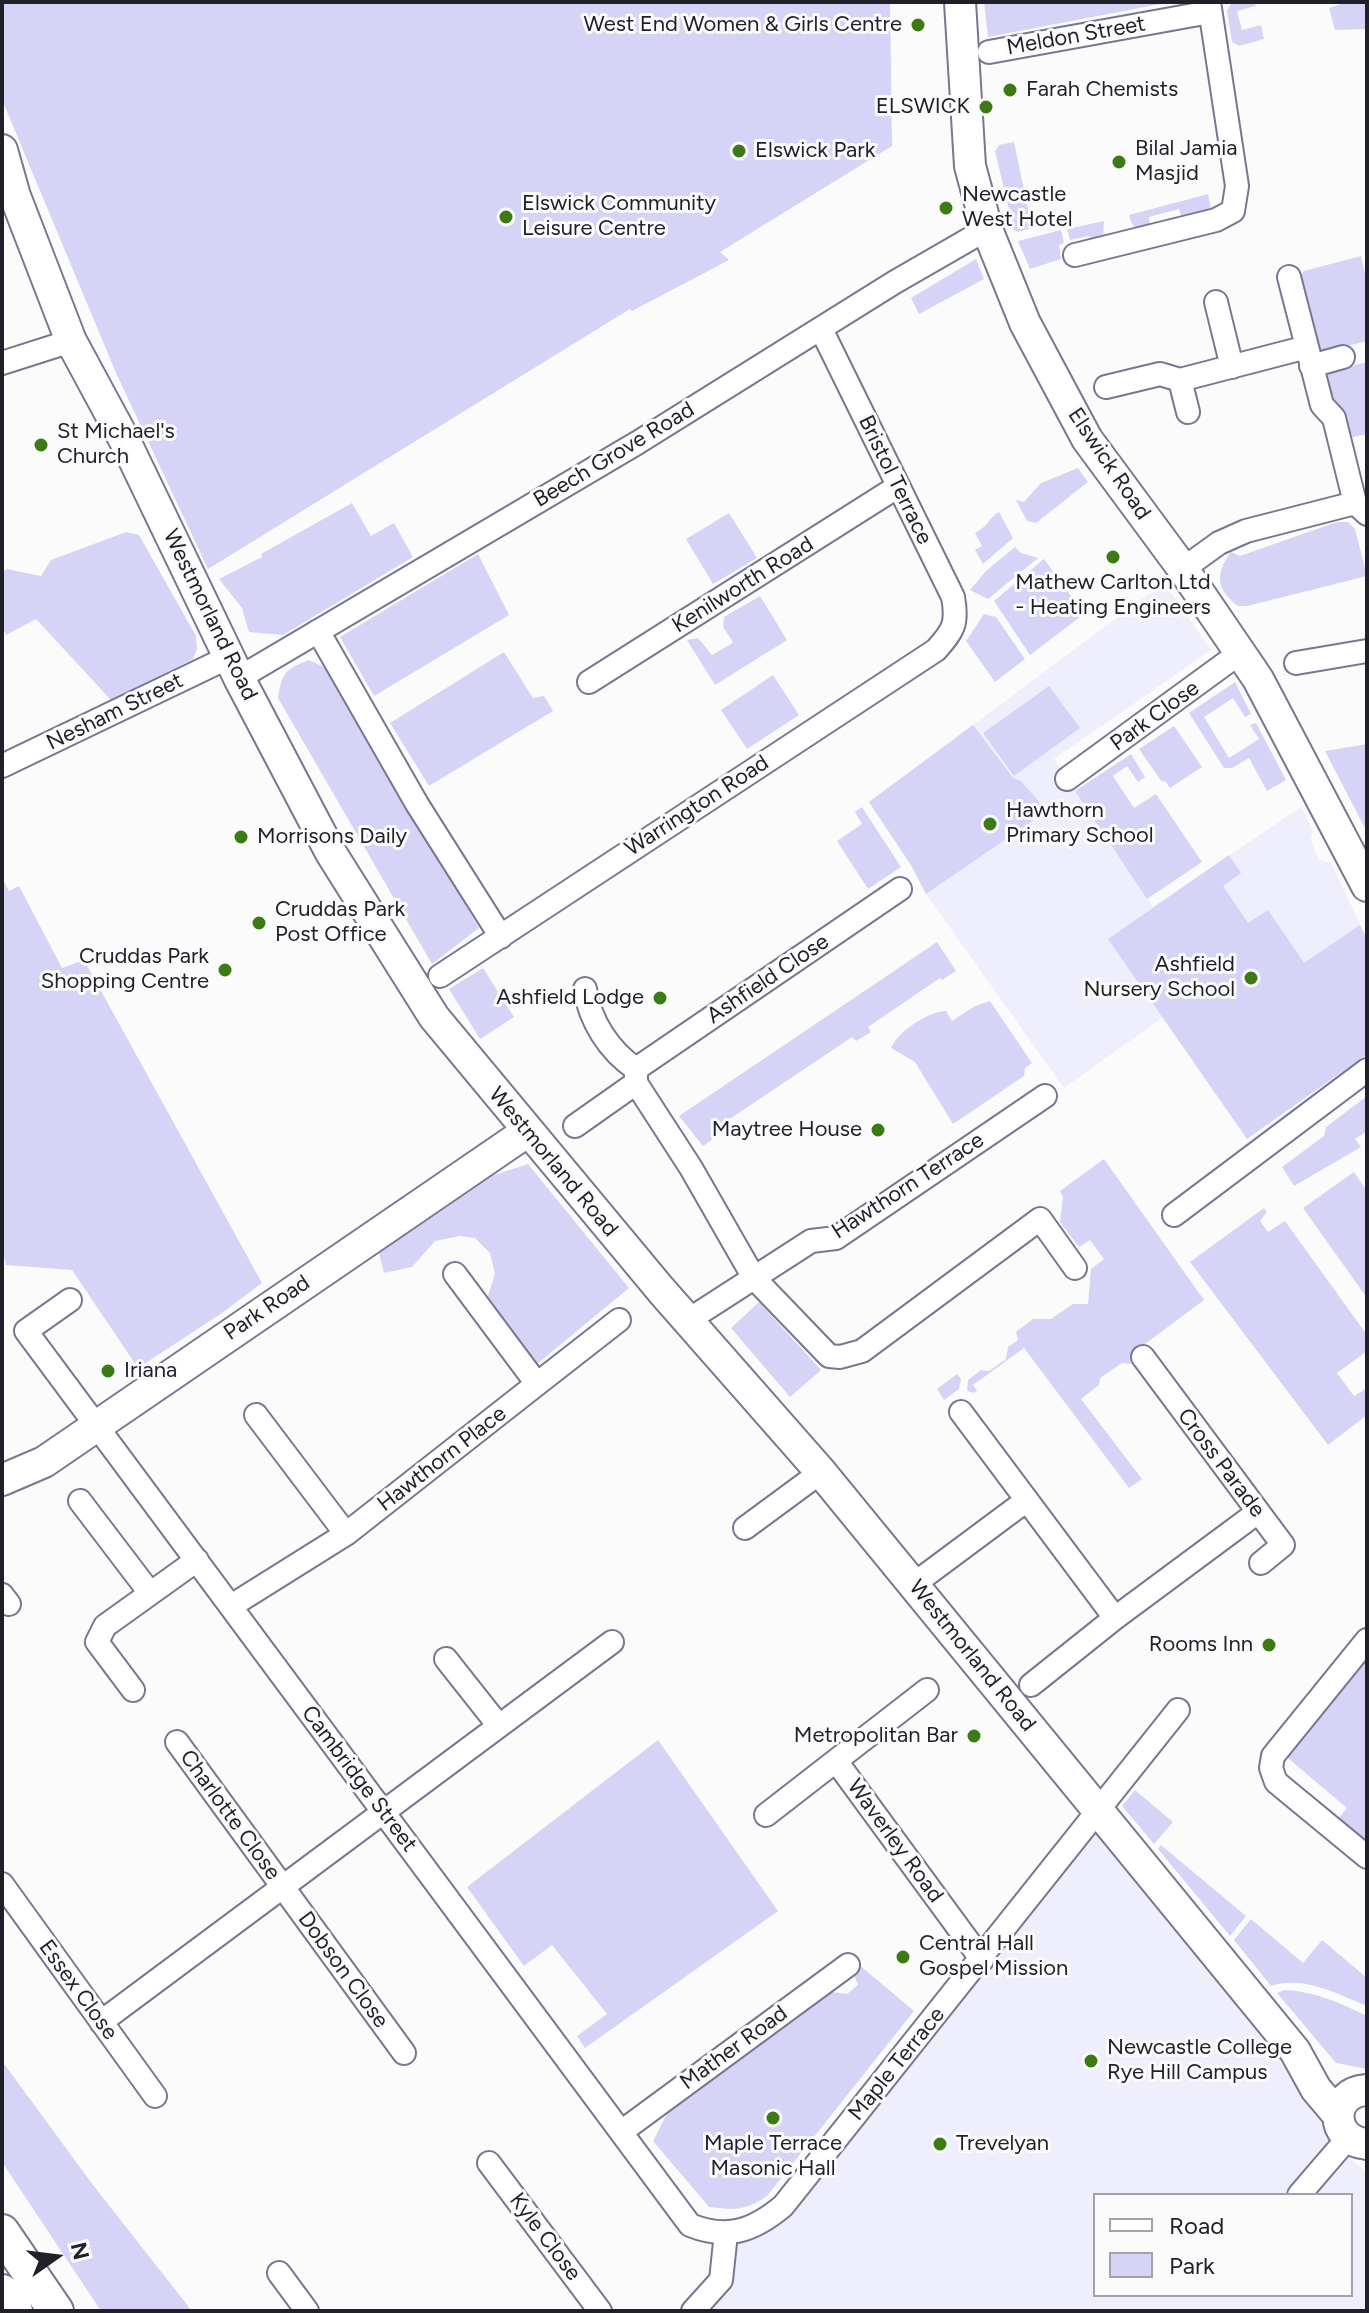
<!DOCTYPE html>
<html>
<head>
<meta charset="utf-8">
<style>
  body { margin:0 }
  #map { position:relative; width:1369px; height:2313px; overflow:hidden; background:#fbfbfb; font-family:Figtree,sans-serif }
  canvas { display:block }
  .frame { position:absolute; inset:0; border:4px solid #201f2a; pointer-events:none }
  .legend { position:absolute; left:1093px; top:2193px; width:260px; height:104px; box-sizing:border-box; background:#fbfbfb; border:2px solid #a3a3a7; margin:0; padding:10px 14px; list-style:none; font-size:24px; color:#201f2a }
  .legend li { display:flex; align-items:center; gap:16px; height:40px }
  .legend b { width:40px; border:2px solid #a3a3a7 }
  .north { position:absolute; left:16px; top:2217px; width:80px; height:80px; -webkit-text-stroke:6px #fbfbfb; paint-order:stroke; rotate:76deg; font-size:22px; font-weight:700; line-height:32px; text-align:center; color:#201f2a }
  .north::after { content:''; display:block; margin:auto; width:28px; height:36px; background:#201f2a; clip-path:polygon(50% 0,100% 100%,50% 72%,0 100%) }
</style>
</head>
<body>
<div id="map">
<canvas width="1369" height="2313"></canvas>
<div class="frame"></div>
<ul class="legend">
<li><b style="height:10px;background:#fff"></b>Road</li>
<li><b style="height:22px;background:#d5d4f7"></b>Park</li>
</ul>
<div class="north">N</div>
</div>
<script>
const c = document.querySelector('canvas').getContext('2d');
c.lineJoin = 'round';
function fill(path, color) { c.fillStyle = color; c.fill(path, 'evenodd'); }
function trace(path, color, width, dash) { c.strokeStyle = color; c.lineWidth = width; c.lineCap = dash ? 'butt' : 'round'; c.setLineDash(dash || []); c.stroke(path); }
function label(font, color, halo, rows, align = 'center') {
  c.font = font + ' Figtree,sans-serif'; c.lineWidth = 6; c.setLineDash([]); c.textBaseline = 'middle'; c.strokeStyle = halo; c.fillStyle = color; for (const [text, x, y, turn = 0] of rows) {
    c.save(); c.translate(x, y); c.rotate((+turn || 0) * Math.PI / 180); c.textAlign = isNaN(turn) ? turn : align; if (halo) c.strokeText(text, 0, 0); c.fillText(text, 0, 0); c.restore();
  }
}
const built = new Path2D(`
  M1164,583L1211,650L1054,759L1153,907L1301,807L1313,831L1311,838L1314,850L1320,860L1331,863L1367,939V1054L1247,1139L1163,1017L1064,1088L926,894L911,865L869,802Z
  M1100,1810L1354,2162L1367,2172V2311H693L721,2280L726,2233L767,2220ZM1095,2195H1351V2295H1095Z`);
const green = new Path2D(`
  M2,2H890L892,146L720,252L729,260L632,311L630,309L208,569L116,373L3,102Z
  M984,2H1171L988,37Z
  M1232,2H1255L1256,6L1237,11L1242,30L1261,25L1264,39L1239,46L1232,42L1227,11Z
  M1347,2H1367V29L1335,30L1329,8Z
  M1014,142L1032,228L1018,232L1014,230L995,151L999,145Z
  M1208,194L1211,209L1197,212L1194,218L1183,222L1179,209L1149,217L1151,230C1138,231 1132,229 1129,215Z
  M1104,221L1103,240L1093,248L1090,236L1070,240L1067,229Z
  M1061,230L1064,243L1059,245L1061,259L1030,269L1018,241Z
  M1361,256L1367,283V341L1324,352L1319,348L1299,278L1304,271Z
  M976,259L984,279L919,314L911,298Z
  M1367,362V434L1349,438L1342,409L1333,403L1326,377L1331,371Z
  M1078,468L1088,482L1036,523L1027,521L1016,500L1024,502L1041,483Z
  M352,503L371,536L394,523L413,557L283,635L249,632L242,608L219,579L262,557L261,554Z
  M999,512L1013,538L983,564L975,550L982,546L975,533C990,525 988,518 999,512Z
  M729,513L757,558L713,584L686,539Z
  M1337,522H1348L1355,529L1367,576L1247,606H1238C1216,590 1215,573 1231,552L1240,556Z
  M126,532L139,535L196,636L197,649L193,659L111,700L36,619L6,635L2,626V572L7,569L41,576L51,560Z
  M1015,547L1021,553L1038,558L988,599L970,590L986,571Z
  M478,554L509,615L374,696L340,637Z
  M1044,559L1084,614L1030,655L994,601Z
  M760,596L787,640L715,685L687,640L698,638L712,655L731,644L733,642L723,627L724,617Z
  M984,614L996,617L1025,659L995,682L966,641Z
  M504,652L533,698L544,696L553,711L429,786L390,723Z
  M309,660L324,667L479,928L432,964L278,698C282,673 285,669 309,660Z
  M773,675L799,715L747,749L721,710Z
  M1235,682L1251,714L1245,717L1233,698L1204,717L1229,758L1259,739L1250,725L1256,723L1286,780L1267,791L1249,758L1232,768H1224L1189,713Z
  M1049,686L1080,728L1014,776L983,733Z
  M973,725L1013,778L1021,781L1047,811L926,894L911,865L869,802Z
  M1174,726L1202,767L1170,788L1165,781L1162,782L1139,749Z
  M1367,744V832L1325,751Z
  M1131,754L1145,777L1138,782L1127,766L1113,776L1134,808L1156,794L1202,862L1147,899L1075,791Z
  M862,807L901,867L868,889L837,841L862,824L855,812Z
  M1229,855L1241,873L1223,886L1248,923L1268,910L1304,963L1360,925L1367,939V1054L1247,1139L1108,939Z
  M2,878L9,891L19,886L62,968L84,960L262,1283L222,1313L138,1368L72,1270L6,1265L2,1248Z
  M937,942L956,971L942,980L940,978L868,1027L871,1032L856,1041L852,1037L712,1131L716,1137L703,1146L679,1116Z
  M483,968L514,1017L480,1039L449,989Z
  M990,1001L1032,1063L1025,1068L1024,1076L953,1124L915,1062L891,1048C897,1032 929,1011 946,1011L952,1021L975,1006Z
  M1367,1096V1131L1355,1139L1361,1147L1294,1186L1282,1167L1324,1136L1326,1127Z
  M1104,1159L1204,1300L1133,1353L1131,1364L1122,1363L1100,1378L1099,1385L1081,1399L1142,1479L1129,1488L1024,1348L973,1385L977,1391L974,1393L967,1391L968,1380L981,1370L989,1371L1006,1359L1008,1347L1018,1340L1016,1332L1033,1319H1051L1073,1304H1088L1091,1269L1104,1259L1090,1240L1079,1247L1060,1222L1063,1197L1060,1191Z
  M528,1164L629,1288L537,1364L487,1299L495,1274L490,1253L475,1238L460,1236L435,1241L412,1267L384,1273L379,1253L494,1175Z
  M1354,1172L1367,1191V1298L1303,1208Z
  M1264,1208L1267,1212L1260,1221L1268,1232L1285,1221L1367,1335V1351L1337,1373L1354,1396L1367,1388V1415L1328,1445L1190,1262Z
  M759,1302L821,1370L790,1397L731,1328Z
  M957,1374L961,1379L959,1389L944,1400L937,1389Z
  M1367,1655V1843L1338,1819L1347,1808L1283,1754Z
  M658,1740L778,1911L585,2048L577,2036L607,2014L552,1945L524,1966L467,1887Z
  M1135,1790L1173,1822L1154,1844L1122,1806Z
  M1161,1845L1246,1916L1230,1936L1158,1849Z
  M1251,1919L1303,1963L1322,1940L1367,1978V2006C1338,1994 1303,1975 1271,1986L1234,1940Z
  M857,1963L914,2011L767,2196C745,2211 735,2210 709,2207L653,2141L667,2114L826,1991L847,1994L858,1985L853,1973Z
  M1284,1990C1314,1991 1340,2003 1367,2016V2069L1336,2063L1277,1993Z
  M2,2061L93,2185L192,2311H101L2,2162Z`);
const street = new Path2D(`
  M989,52L1210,12
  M1075,255L1216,220L1233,211L1237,186L1209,2
  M1289,277L1322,405L1334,418L1355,503L1367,514
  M1216,302L1232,367
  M2,363L71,341
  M1311,366L1343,357
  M1180,380L1188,412
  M1106,387L1160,374L1180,380L1307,347
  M1183,569L1219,543L1246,531L1355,503
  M318,631L417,804L501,937
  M1296,663L1367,651
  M239,678L637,443L895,282L987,229
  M589,682L897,487
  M2,766L229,657
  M1067,779L1241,652
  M440,976L936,650C953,631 958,624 953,597L821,329
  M585,989C590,1021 609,1051 636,1069V1083L691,1168L754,1278L829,1356L840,1357L862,1351L1040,1219L1075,1268
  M636,1069L900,889
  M575,1126L636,1083
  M1174,1215L1367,1070
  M70,1300L26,1331L690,2225C727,2240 753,2231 783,2206L1178,1710
  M687,1321L811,1241L836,1238L1045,1096
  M1143,1357L1283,1545L1261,1563
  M537,1384L619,1320
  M961,1412L1115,1618
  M256,1415L346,1534
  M80,1501L150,1593
  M745,1528L821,1472
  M914,1584L1027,1500
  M2,1595L9,1604
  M231,1606L346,1534L537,1384L455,1274
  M1367,1640L1273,1756L1271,1768L1276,1782L1367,1857
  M446,1659L499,1726
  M1031,1685L1115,1618L1258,1512
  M133,1690L97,1642L105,1626L197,1560
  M177,1742L404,2053
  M836,1761L982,1960
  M766,1815L927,1690
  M2,1884L155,2096
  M101,2022L612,1642
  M621,2132L848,1965
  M489,2163L600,2311
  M1299,2195L1348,2138
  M279,2273L307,2311
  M693,2311L721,2280L726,2233`);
const secondary = new Path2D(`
  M960,2L970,166L987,229L1025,323L1087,439L1183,569L1258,679L1367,886
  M2,150L15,196L71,341L125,441L239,678L331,853L434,1017L661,1290L821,1472L1295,2051L1316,2089L1338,2115
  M2,1480L44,1462L528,1131
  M1367,2090C1329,2092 1329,2141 1367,2144`);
const primary = new Path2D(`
  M2,2232L56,2311
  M2,2292L15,2311`);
const markers = [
  [918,25,8,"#3c7a15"],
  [1010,90,8,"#3c7a15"],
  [986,107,8,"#3c7a15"],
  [739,151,8,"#3c7a15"],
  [1119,162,8,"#3c7a15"],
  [946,208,8,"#3c7a15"],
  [506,217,8,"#3c7a15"],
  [41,445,8,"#3c7a15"],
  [1113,557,8,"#3c7a15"],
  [990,824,8,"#3c7a15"],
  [241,837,8,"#3c7a15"],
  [259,923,8,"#3c7a15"],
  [225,970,8,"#3c7a15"],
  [1251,978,8,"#3c7a15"],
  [660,998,8,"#3c7a15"],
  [878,1130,8,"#3c7a15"],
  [108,1371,8,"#3c7a15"],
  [1269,1645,8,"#3c7a15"],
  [974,1736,8,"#3c7a15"],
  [903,1957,8,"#3c7a15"],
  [1091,2061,8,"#3c7a15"],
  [773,2118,8,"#3c7a15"],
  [940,2144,8,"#3c7a15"]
];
const poiNames = [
  ["West End Women & Girls Centre",902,25,"right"],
  ["Farah Chemists",1026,90],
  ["ELSWICK",970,107,"right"],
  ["Bilal Jamia",1135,149],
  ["Masjid",1135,174],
  ["Elswick Park",755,151],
  ["Newcastle",962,195],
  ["West Hotel",962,220],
  ["Elswick Community",522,204],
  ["Leisure Centre",522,229],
  ["St Michael's",57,432],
  ["Church",57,457],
  ["Mathew Carlton Ltd",1113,583,"center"],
  ["- Heating Engineers",1113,608,"center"],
  ["Hawthorn",1006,811],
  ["Primary School",1006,836],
  ["Morrisons Daily",257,837],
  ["Cruddas Park",275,910],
  ["Post Office",275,935],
  ["Cruddas Park",209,957,"right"],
  ["Shopping Centre",209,982,"right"],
  ["Ashfield",1235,965,"right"],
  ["Nursery School",1235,990,"right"],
  ["Ashfield Lodge",644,998,"right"],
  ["Maytree House",862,1130,"right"],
  ["Iriana",124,1371],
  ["Rooms Inn",1253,1645,"right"],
  ["Metropolitan Bar",958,1736,"right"],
  ["Central Hall",919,1944],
  ["Gospel Mission",919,1969],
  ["Newcastle College",1107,2048],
  ["Rye Hill Campus",1107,2073],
  ["Maple Terrace",773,2144,"center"],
  ["Masonic Hall",773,2169,"center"],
  ["Trevelyan",956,2144]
];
const streetNames = [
  ["Meldon Street",1076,36,-10],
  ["Beech Grove Road",614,455,-31],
  ["Elswick Road",1109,464,56],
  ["Bristol Terrace",895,480,64],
  ["Kenilworth Road",743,585,-32],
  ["Westmorland Road",210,615,64],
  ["Nesham Street",115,712,-26],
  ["Park Close",1155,716,-36],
  ["Warrington Road",697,806,-33],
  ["Ashfield Close",768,979,-34],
  ["Westmorland Road",553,1162,50],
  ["Hawthorn Terrace",908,1186,-33],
  ["Park Road",267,1308,-34],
  ["Hawthorn Place",442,1459,-38],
  ["Cross Parade",1221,1463,53],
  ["Westmorland Road",972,1656,51],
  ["Cambridge Street",359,1779,53],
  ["Charlotte Close",230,1815,54],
  ["Waverley Road",895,1841,54],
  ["Dobson Close",343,1970,54],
  ["Essex Close",78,1990,54],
  ["Mather Road",734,2048,-36],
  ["Maple Terrace",897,2064,-51],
  ["Kyle Close",545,2237,53]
];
fill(built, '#eeeefd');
fill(green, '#d5d4f7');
trace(street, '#777791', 26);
trace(secondary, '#777791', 34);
trace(primary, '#777791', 38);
trace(street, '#fff', 22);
trace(secondary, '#fff', 30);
trace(primary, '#fff', 34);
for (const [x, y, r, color] of markers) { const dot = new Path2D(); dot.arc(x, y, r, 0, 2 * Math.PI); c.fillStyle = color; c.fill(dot); trace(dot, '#fbfbfb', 3); }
label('22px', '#201f2a', '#fbfbfb', poiNames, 'left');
label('22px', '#201f2a', '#fbfbfb', streetNames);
</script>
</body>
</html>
